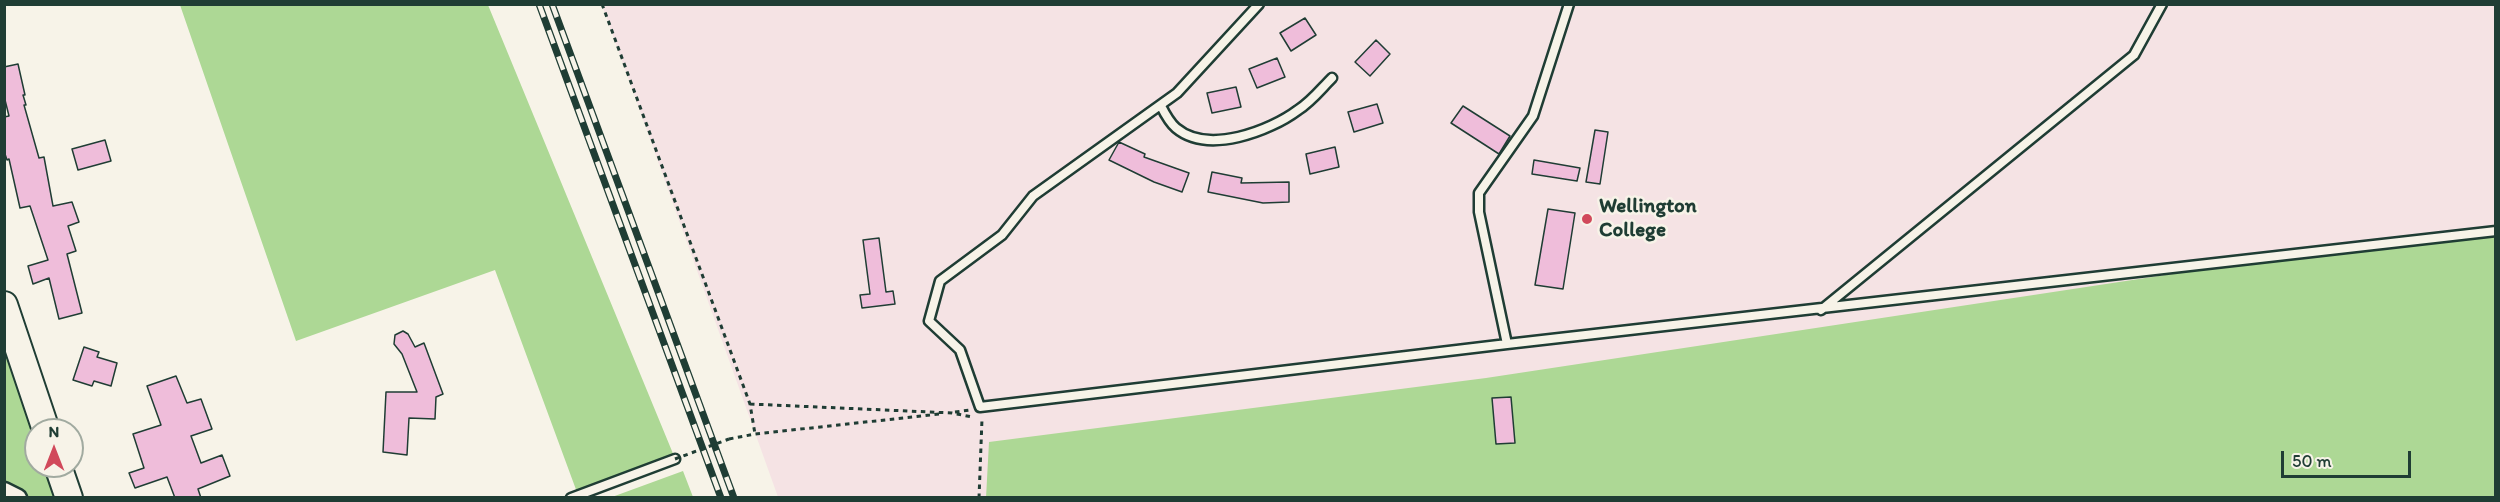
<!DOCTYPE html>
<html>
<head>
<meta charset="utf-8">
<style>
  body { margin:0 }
  #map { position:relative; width:2500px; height:502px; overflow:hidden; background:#f7f3e8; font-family:Itim,sans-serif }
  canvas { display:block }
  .frame { position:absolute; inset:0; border:6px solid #1f3d34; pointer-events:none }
  .north { position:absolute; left:24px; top:418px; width:60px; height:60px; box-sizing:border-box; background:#f7f3e8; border:2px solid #a1aaa0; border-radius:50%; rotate:0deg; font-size:16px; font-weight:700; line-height:24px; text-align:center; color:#1f3d34 }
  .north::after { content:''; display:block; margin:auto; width:21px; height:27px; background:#d1495b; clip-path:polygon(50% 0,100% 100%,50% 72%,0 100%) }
  .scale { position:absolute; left:2281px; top:451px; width:130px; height:27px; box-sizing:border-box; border:3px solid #1f3d34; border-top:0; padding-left:8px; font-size:18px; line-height:21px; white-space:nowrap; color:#1f3d34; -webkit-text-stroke:4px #f7f3e8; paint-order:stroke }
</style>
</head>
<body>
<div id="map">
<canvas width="2500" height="502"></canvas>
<div class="frame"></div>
<div class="north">N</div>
<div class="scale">50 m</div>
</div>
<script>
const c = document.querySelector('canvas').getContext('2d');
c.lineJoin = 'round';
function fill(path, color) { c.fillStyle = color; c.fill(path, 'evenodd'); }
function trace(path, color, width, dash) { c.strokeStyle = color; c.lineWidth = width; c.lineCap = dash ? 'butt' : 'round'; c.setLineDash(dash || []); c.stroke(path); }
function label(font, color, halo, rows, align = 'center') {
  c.font = font + ' Itim,sans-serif'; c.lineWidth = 5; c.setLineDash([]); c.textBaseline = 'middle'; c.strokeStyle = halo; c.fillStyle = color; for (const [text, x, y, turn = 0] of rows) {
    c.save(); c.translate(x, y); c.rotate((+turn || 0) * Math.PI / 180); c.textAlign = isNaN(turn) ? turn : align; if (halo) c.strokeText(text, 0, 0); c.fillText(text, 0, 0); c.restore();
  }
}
const built = new Path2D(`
  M602,5H2495V497H778Z`);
const green = new Path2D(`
  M180,5H488L674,456L578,495L495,270L296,341Z
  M2495,225V497L986,498L989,442L1486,378Z
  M4,305L36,430V466H58L69,497H18L5,491Z
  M683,471L693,497H612Z`);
const building = new Path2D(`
  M1305,18L1316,35L1291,51L1280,33Z
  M1376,40L1390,54L1370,76L1355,62Z
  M1277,58L1285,77L1257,88L1249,69Z
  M18,64L25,95H23L26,105H24L39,158L44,157L53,206L72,202L79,222L68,226L76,251L67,254L82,313L59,319L49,278L33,284L28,266L48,260L30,206L20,208L9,159L7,160L4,151V117L9,116L4,96V67Z
  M1236,87L1241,107L1212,113L1207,93Z
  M1377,104L1383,123L1354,132L1348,112Z
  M1463,106L1510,136L1499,154L1451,123Z
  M1595,130L1608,132L1600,184L1586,182Z
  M105,140L111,161L78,170L72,149Z
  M1119,142L1145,154L1144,157L1189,173L1182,192L1154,182L1109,160Z
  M1335,147L1339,167L1310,174L1306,154Z
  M1534,160L1580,168L1577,181L1532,174Z
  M1212,172L1242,178L1241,183L1289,182V202L1263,203L1208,192Z
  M1548,209L1575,213L1563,289L1535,285Z
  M879,238L886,292L893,291L895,304L862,308L860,295L870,294L863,240Z
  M403,331L408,334L415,347L424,343L443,394L436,397L435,419L409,418L407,455L383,452L386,392H417L402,354L394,344L395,335Z
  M84,347L99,352L97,357L117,363L111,386L94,381L92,386L73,380Z
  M176,376L187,403L201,399L212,429L191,436L201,463L222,455L230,476L198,489L201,498H175L167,477L135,488L129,473L144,468L133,434L161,425L147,386Z
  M1511,397L1515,443L1496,444L1492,398Z`);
const path = new Path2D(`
  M602,4L750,404L755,434
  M750,404L952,413L972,417
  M955,412L970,410
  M729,439L755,434L940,414
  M979,498L982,419`);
const service = new Path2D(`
  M1259,4L1177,93L1033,196L1002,235L940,281L929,321L960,350L980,407L1507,344L2496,231
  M1161,106C1165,114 1169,122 1176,128C1208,155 1270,131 1298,110C1311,102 1321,89 1332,78
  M1821,310L2134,55L2162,4
  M1507,344L1479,212V193L1533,116L1569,4
  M571,498L675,459`);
const minor = new Path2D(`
  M4,491L18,498`);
const primary = new Path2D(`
  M4,305L46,430
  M58,466L69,498`);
const rail = new Path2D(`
  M539,4L721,498
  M552,4L734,498`);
const pathBridge = new Path2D(`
  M675,459L729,439`);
const markers = [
  [1587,219,6,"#d1495b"]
];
const poiNames = [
  ["Wellington",1599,207],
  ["College",1599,231]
];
fill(built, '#f5e3e4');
fill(green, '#add895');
fill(building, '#efbdda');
trace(building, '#1f3d34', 1.5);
trace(service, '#1f3d34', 13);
trace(minor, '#1f3d34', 21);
trace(primary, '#1f3d34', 30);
trace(path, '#1f3d34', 3, [4.5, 4.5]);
trace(service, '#f7f3e8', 8);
trace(minor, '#f7f3e8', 16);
trace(primary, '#f7f3e8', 26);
trace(rail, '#1f3d34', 7);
trace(rail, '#f7f3e8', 4.5, [14]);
trace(pathBridge, '#1f3d34', 3, [4.5, 4.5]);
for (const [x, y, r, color] of markers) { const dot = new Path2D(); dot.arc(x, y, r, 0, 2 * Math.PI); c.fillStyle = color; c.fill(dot); trace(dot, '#f7f3e8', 2); }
label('bold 21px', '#1f3d34', '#f7f3e8', poiNames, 'left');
</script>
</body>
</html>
